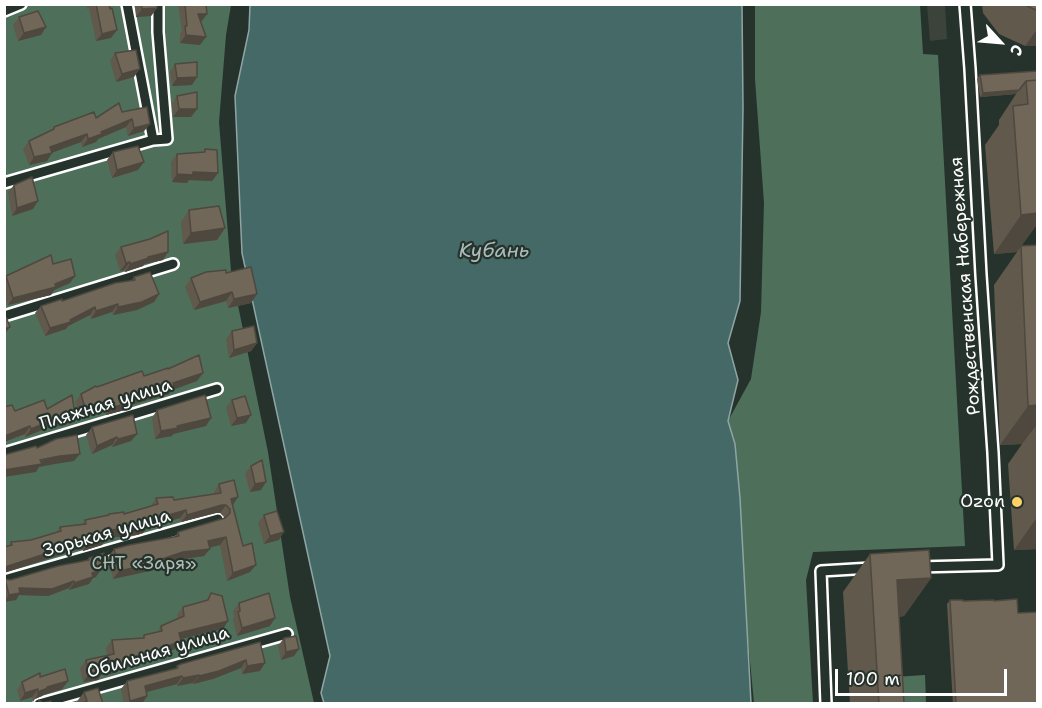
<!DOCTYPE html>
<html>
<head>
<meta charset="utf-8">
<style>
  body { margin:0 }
  #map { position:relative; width:1042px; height:708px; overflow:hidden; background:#26332d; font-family:"Shantell Sans",sans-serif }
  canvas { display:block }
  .frame { position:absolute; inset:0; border:6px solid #fff; pointer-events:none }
  .north { position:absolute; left:970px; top:12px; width:60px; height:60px; -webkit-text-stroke:4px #26332d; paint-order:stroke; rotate:116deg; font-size:16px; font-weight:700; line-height:24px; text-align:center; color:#fff }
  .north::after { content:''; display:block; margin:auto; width:21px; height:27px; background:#fff; clip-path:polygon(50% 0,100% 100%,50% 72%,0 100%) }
  .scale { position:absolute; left:835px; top:669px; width:172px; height:27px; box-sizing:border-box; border:3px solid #fff; border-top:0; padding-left:8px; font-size:18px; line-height:21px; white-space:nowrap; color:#fff; -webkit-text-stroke:4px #26332d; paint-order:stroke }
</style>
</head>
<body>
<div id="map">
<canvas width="1042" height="708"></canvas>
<div class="frame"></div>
<div class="north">С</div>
<div class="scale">100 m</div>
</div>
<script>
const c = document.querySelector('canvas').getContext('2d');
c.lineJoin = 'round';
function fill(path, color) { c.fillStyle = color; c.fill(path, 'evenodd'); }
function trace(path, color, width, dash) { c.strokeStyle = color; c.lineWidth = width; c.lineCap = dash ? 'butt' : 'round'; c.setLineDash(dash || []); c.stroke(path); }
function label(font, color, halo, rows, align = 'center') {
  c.font = font + ' "Shantell Sans",sans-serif'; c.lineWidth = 4.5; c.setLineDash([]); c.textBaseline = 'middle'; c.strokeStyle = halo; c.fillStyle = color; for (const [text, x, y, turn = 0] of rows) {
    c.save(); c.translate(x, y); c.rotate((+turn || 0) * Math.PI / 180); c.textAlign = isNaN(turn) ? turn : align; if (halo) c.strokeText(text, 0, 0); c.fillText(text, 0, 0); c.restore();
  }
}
const built = new Path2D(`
  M927,5H945L947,39L930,41Z`);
const green = new Path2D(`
  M4,5H231L226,35L219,122L231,271L268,452L290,597L314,703H5Z
  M755,5H920L923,54L938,55L965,546L813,552L806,580L813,703H754L745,609L740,498L735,444L728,421L751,379L761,312L764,203L755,79Z
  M925,675L926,703H896L894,677Z`);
const water = new Path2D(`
  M250,5H742L743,108L740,301L728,343L738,380L728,421L735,444L740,498L751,703H324L321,693L330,656L242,253L235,96L249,30Z`);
const street = new Path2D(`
  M127,4L153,140
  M4,11L21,4
  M4,183L153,140L167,139L158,32V4
  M4,316L173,264
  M4,453L217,389
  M918,567L998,565L993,453L981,275L970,69L965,4
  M4,580L218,519
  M39,704L287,634
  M826,704L821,571L871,568`);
const wall = new Path2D(`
  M86,4H109L111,38L96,41L89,8L87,9Z
  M135,4H157V8L151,16L136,17Z
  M178,4H206L202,21H200V45L180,43V33L182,31Z
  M982,4H1038V46H1025L999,34L983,13Z
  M19,17L46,27L41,35L18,41L13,25Z
  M115,53L134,77L116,82L110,61Z
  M175,64L197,77L192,85L172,86L170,72Z
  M1038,71V223L1022,245H1038V423L1036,424H1038V549L1014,550L1008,464L1022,444L1000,445L994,285L1017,252L994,254L985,145L999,125V120L1016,94L980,97L977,79L980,75Z
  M177,96L197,109L191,117H173L172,104Z
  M122,112L150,124L144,131L128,136L126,127L98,139L96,142L82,147L81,142L52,152L47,161L29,165L23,149L29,141L51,131L54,127Z
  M205,149L218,173L212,181L189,180L187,183L172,182L171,162L177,154L203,152Z
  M113,152L138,170L112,178L107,160Z
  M14,185L33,209L12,216L8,192Z
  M189,210L225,228L217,240L183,244L181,222Z
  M121,247L168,252L163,260L144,264L143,266L125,272L124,270L120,271L115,255Z
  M53,264L70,283L54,290L51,295L8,305L4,295V278L6,276Z
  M226,273L257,294L251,303L228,308L226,301L194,310L185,287L191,278Z
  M134,277L159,294L154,302L137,310L113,315L112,312L91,319L90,315L68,326L66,329L45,336L35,313L41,306L62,301L132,280Z
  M232,331L257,343L251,351L229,358L226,339Z
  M168,369L203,373L197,381L172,390L169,394L127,406L125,410L106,415L105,413H103L102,408L80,416L75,402L81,394L97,387L144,376Z
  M232,400L246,423L231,426L226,408Z
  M4,407L15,411L47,409L75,415L69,423L55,427L54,425L25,437V434L4,442Z
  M157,410L206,426L173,434L172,436L155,439L152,418Z
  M92,427L137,434L131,441L112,447V445L92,454L86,435Z
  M251,466L261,490L250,492L245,474Z
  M219,484L232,505L243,546L256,565L250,572L227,581L220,545L210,548L204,556L177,560L157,566L154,570L113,579L108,557L114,549L175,537L178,532L224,518V517L220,513H216L181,522L180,518L147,528L143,533L137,535L106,538L102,545L83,551L82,548L9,545L11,542L31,540L56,533L60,527L82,524L85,520L108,515L109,514H124L151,506L156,498L174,500L214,494V492Z
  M264,515L279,540L264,544L258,523Z
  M870,554L931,578L904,616L899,617L904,704H850L843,592Z
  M89,558L96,577L93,578L89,584L69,590V588L48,596L19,595L16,600L4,602V580L5,579L10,580L87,560Z
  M211,593L223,629L180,639L175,649L143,661L130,665L128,667L111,674L101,675L98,680L83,682L80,668L86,660L107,655L106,648L112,640L142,638L144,635L157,633L161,626L178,619L177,615L183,607L206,600Z
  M950,600L963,601H994L1018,613L1038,704H953L947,604Z
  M239,603L270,626L237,636L233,620L234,617L233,611Z
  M284,638L294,656L281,660L278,646Z
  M260,642V671L242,674L241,668L213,679L193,684V683L177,686V684L146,692L147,696L142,704H124L121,689L127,681L176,668L177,666Z
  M40,677L68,681L62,689L43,695L42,696L35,699L33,702L32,697L20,701L17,690L22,682Z
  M84,692L103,704H79L78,700Z`);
const shadedWall = new Path2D(`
  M157,8L151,16L136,17L142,9Z
  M198,14H207L202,21L192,22Z
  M46,27L41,35L18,41L24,33Z
  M1038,28V46H1025Z
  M117,30L111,38L96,41L102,34Z
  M186,35L206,37L200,45L180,43Z
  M140,69L134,77L116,82L122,74Z
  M197,77L192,85L172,86L177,78Z
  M1019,90L1016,94L980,97L983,93Z
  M179,109H197L191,117H173Z
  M132,119L126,127L98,139L96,142L82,147L88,139L101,132Z
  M150,124L144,131L128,136L134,128Z
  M87,134L81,142L46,155L52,153L47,161L29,165L34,157L50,147Z
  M144,162L138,170L112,178L117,170Z
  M193,172L218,173L212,181L189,180L187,183L172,182L177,174Z
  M38,201L33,209L12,216L17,208Z
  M1038,213V223L1017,252L994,254L1021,215Z
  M225,228L217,240L183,244L191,233Z
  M168,252L163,260L144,264L143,266L125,272L130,264L148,257Z
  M130,262L124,270L120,271L126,263Z
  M75,276L70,283L54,290L51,295L8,305L13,298L55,284Z
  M232,292L226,301L194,310L200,302Z
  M159,294L154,302L137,310L113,315L118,307Z
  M257,294L251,303L228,308L234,299Z
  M118,304L112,312L91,319L96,311Z
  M95,307L90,315L68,326L66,329L45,336L50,328Z
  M10,327L4,335V329Z
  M257,343L251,351L229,358L234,350Z
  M203,373L197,381L172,390L169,394L127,406L125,410L106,415L111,408L130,399L173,383Z
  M107,401L102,408L80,416L85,408Z
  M1038,405V423L1022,444L1000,445L1028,406Z
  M75,415L69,423L55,427L60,419Z
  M251,415L246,423L231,426L237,418Z
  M60,417L54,425L25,437L31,429Z
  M211,418L206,426L173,434L172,436L155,439L161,431Z
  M30,426L25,434L4,442L5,436Z
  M137,434L131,441L112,447L118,439Z
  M117,437L112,445L92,454L97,446Z
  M80,454L74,461L55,464L39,467L36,472L4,477V470L60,456Z
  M266,482L261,490L250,492L255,484Z
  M238,497L233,505L231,499Z
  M222,505H226L220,513H216L181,522L187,515Z
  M186,510L180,518L147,528L143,533L137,535L106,538L102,545L83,551L88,543L104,538L110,530L148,521Z
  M1038,516V549L1014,550Z
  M284,532L279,540L264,544L270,536Z
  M226,537L220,545L202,549L208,541Z
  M88,540L82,548L4,573V568L8,566Z
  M210,549L204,556L177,560L157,566L154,570L113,579L119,571L183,552Z
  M256,565L250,572L227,581L233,573Z
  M101,570L96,577L93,578L89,584L69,590L74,583L92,573Z
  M931,578L904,616L874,618L897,580Z
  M74,581L69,588L48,596L19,595L16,600L4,602L9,595L19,588Z
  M275,618L270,626L237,636L242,628Z
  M228,621L223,629L173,641L179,633Z
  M181,641L175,649L143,661L130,665L128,667L111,674L101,675L98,680L83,682L89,674L102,668Z
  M299,649L294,656L281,660L286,652Z
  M246,660L241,668L213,679L193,684L199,676Z
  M265,663L260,671L242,674L247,666Z
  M199,675L193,683L177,686L183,678Z
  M182,676L177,684L139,694L145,686Z
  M68,681L62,689L43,695L42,696L35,699L40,691L47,687Z
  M38,689L32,697L20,701L25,693Z
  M147,696L142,704H128L130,701Z`);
const building = new Path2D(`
  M96,4H109L110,9L112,8L117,30L102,34Z
  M141,4H157V8L142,9Z
  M185,4H206L207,14H198L206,37L186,35L185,26H187Z
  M1023,4H1038V11Z
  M38,11L46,27L24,33L19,17Z
  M136,50L140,69L122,74L115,53Z
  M197,62V77L177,78L175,64Z
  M1038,71V80L1026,81L1019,90L983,93L980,75Z
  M1038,80V213L1021,215L1013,106L1028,104L1026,81Z
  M197,92V109H179L177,96Z
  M119,103L122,112L147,107L150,124L134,128L132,119L101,132L102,134L88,139L87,134L50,147L52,153L34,157L29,141L54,129V127L94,112L96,118Z
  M138,146L144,162L117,170L113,152Z
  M205,149L217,150L218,173L193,172V175L177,174V154L205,152Z
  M32,177L38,201L17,208L14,185Z
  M219,206L225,228L191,233L189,210Z
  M168,231V252L148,257L149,258L130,264V262L126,263L121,247L150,239Z
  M1038,245V405L1028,406L1021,246Z
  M51,255L53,264L71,259L75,276L55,284L56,287L13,298L6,276Z
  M251,267L257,294L234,299L232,292L200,302L191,278L206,272L226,270V273Z
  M150,272L159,294L142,302L118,307V304L96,311L95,307L70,320L71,322L50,328L41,306L62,299V301L115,283L135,280L134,277Z
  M4,317H6L10,327L4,329Z
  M254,326L257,343L234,350L232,331Z
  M199,355L203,373L173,383L174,386L130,399V402L111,408L110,405H109L107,401L85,408L81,394L96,386L97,387L142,371L144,376L168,368V369Z
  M72,395L75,415L60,419V417L31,429L30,426L5,436L4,407L12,405L15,411L44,400L47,409Z
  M205,395L211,418L177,426L178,428L161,431L157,410Z
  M245,396L251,415L237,418L232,400Z
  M133,415L137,434L118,439L117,437L97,446L92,427Z
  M1036,424H1038V451Z
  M77,435L80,454L60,456L40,460L42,464L4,470V455L36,446L37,448L56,439Z
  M262,460L266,482L255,484L251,466Z
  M234,480L238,497L231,499L243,546L252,543L256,565L233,573L226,537L208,541L210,549L183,552L159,560L160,562L119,571L114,549L129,545L179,536L178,532L225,518L230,513V509L226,505H222L187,515L186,510L148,521L149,525L143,527L110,530L109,527L107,537L88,543V540L8,566L4,568V547L12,545L11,542L31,540L61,531L60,527L86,524L85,520L109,515V514L124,512V514L158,504L156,498L173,497L174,500L221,493L219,484Z
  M277,511L284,532L270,536L264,515Z
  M929,550L931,578L897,580L904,704H879L870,554Z
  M104,553L101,570L92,573L93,577L74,583V581L52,589L19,588L20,593L9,595L5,579L10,580L58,566L89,560V558Z
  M211,593L222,596L228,621L179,633L181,641L148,654L133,657L134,659L116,666L102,668L103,672L89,674L86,660L114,654L112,640L144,638V635L162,631L161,626L184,616L183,607L208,600Z
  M269,593L275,618L242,628L238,612L240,611L239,603Z
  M1017,599L1018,613L1038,612V704H956L950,600H963V601L994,600V601Z
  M296,636L299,649L286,652L284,638Z
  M260,642L265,663L247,666L246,660L219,671L199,676V675L183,678L182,676L145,686L147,696L130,701L127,681L178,668L177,666L181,664Z
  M65,669L68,681L47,687L48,688L40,691L38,694V689L25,693L22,682L40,673V677Z
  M98,688L103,704H79L87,701L84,692Z
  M39,700L43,703L51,701L52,704H39Z`);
const markers = [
  [1017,502,6,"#ffd166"]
];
const streetNames = [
  ["Рождественская Набережная",966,286,-94],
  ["Пляжная улица",106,405,-17],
  ["Зорькая улица",107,534,-16],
  ["Обильная улица",158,653,-16]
];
const poiNames = [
  ["Ozon",1005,502]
];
const parkNames = [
  ["СНТ «Заря»",144,564]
];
const waterNames = [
  ["Кубань",494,252]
];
fill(built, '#3c433a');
fill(green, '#4e705a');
fill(water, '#446967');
trace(water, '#8fa5a4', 1.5);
trace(street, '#fff', 14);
trace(street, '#26332d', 9);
fill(wall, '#60594c');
fill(shadedWall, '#4e483e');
fill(building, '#706758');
trace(building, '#4e483e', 1.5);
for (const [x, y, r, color] of markers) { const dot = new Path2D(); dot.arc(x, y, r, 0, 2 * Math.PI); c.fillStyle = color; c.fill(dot); trace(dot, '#26332d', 2); }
label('18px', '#fff', '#26332d', streetNames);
label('18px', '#fff', '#26332d', poiNames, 'right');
label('18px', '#afbfb5', '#26332d', parkNames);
label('italic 20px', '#abbcbb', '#26332d', waterNames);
</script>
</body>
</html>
